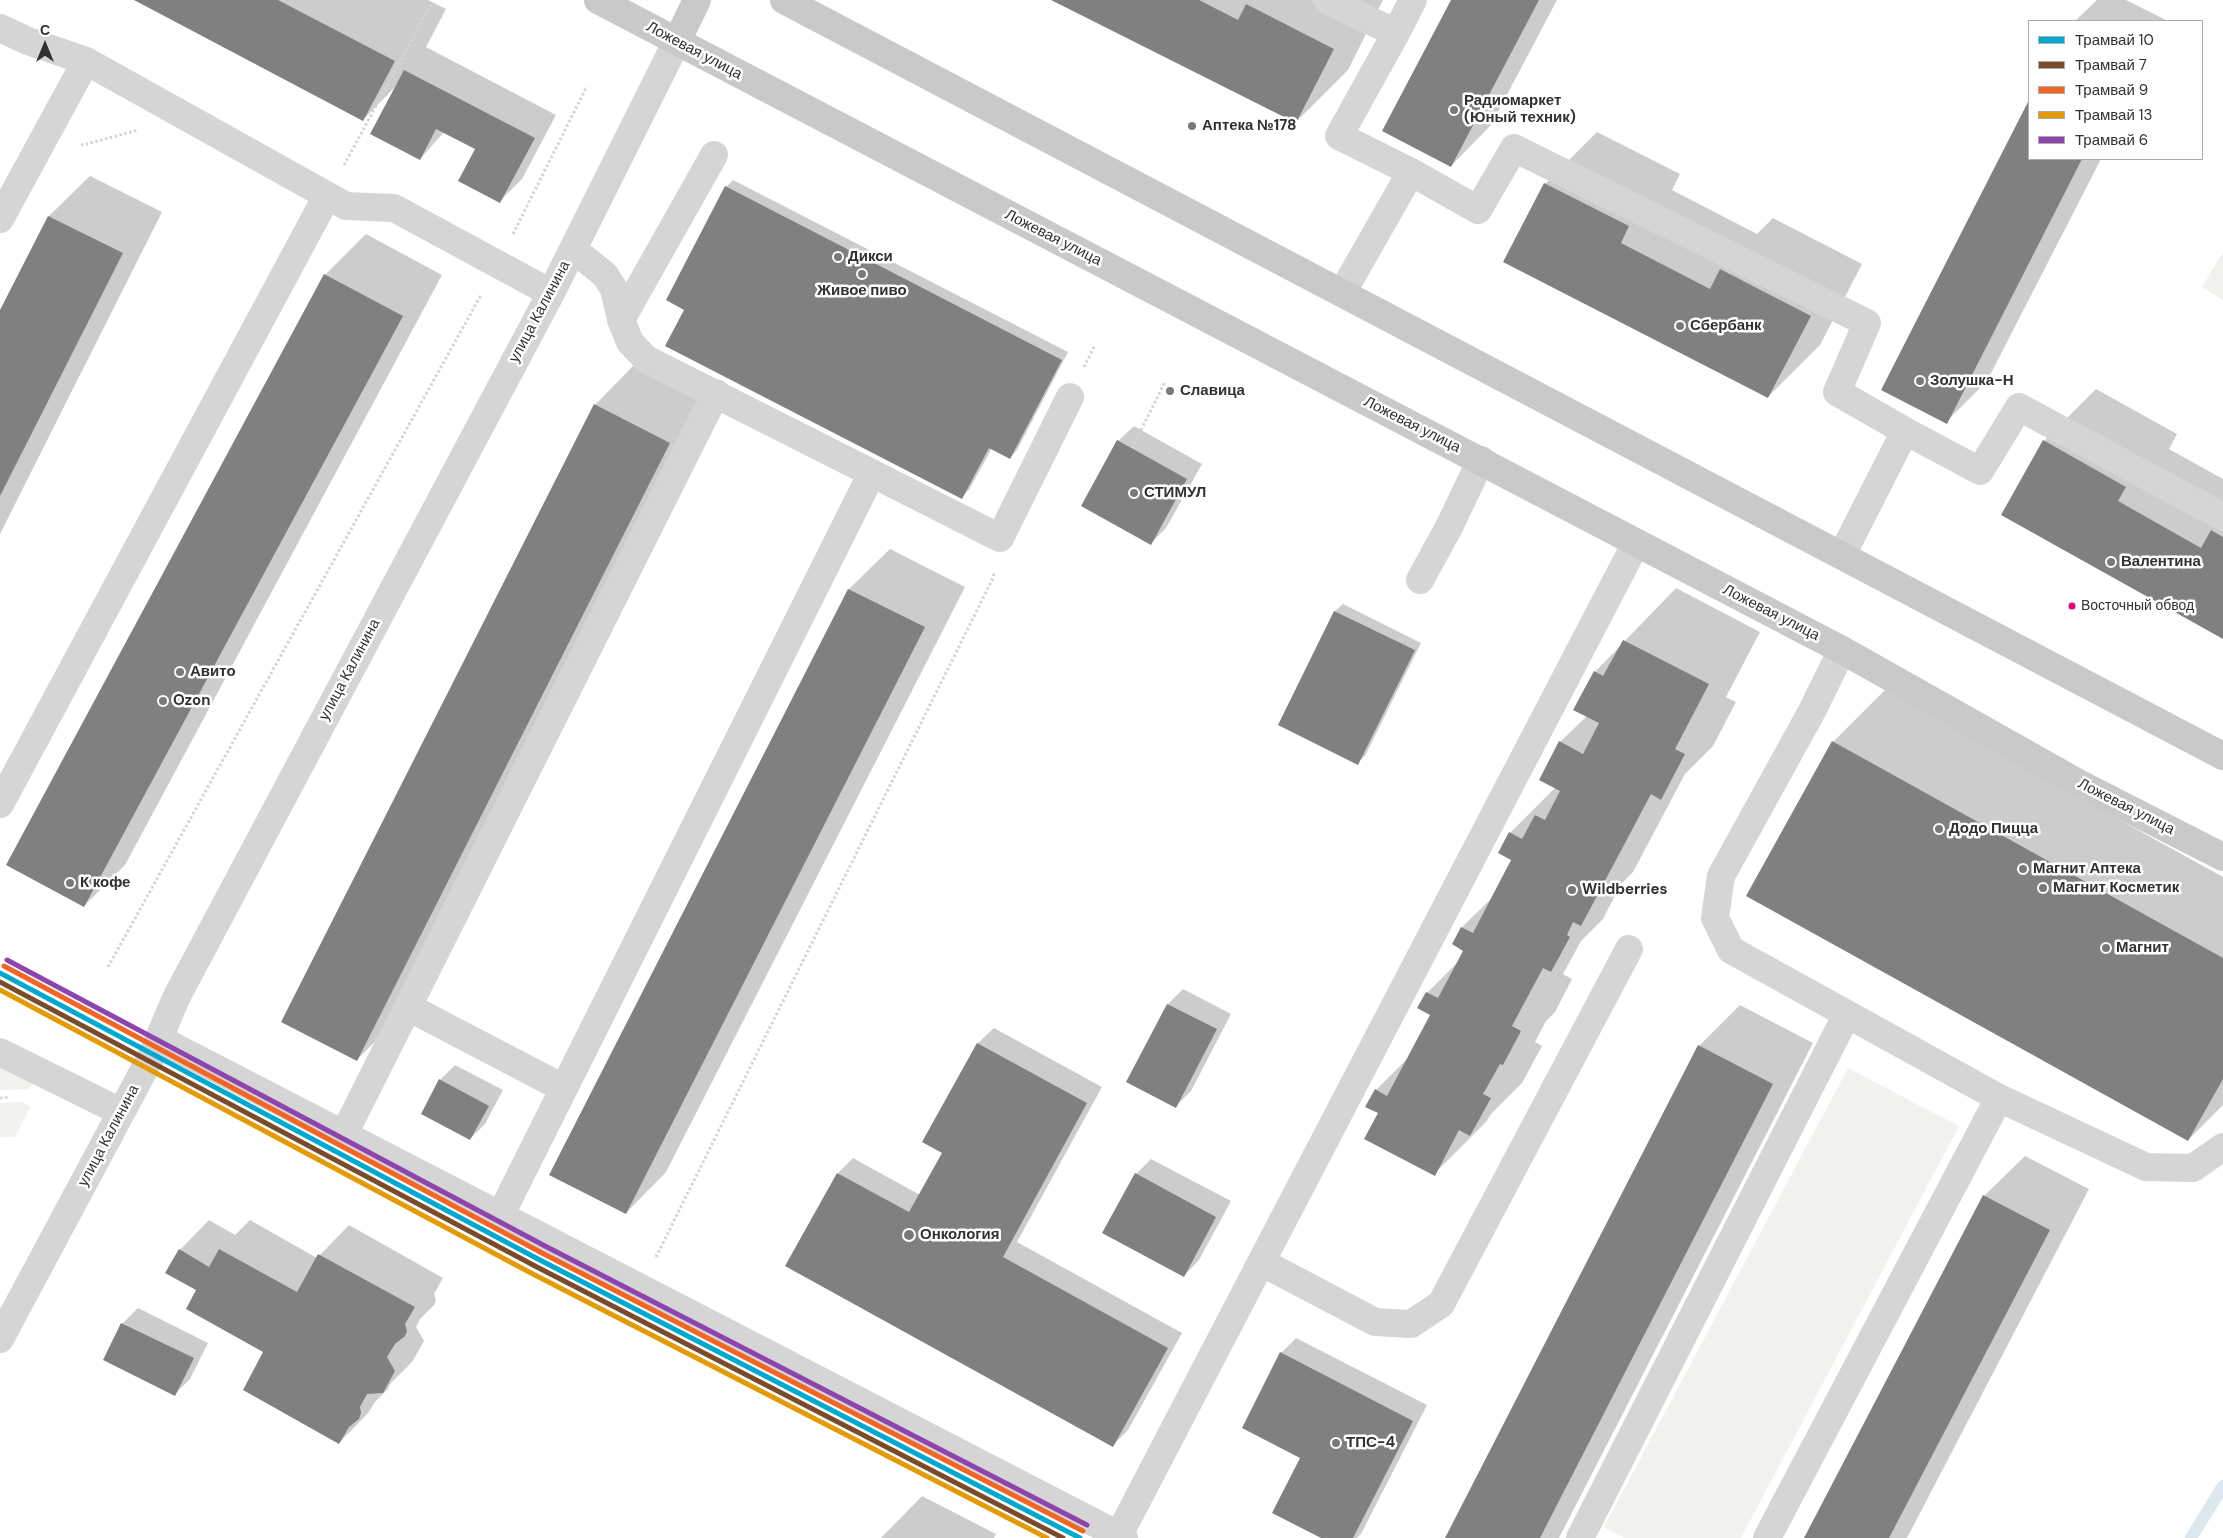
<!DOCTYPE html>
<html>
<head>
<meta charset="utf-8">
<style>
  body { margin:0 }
  #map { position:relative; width:2223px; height:1538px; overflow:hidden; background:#fff; font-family:"DM Sans",sans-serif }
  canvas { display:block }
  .legend { position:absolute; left:2028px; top:20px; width:175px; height:140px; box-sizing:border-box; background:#fff; border:1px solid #adadad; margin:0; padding:6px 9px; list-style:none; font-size:15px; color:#313131 }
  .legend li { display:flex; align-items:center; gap:10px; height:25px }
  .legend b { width:25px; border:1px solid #adadad }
  .north { position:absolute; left:20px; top:20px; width:50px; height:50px; -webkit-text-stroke:4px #fff; paint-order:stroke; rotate:0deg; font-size:14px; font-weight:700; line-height:20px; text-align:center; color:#313131 }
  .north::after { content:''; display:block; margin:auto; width:18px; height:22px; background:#313131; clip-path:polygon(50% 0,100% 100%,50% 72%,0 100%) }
</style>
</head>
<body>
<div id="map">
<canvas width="2223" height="1538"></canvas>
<ul class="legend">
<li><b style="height:6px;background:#00a9ce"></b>Трамвай 10</li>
<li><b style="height:6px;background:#7a4b2a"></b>Трамвай 7</li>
<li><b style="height:6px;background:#f26522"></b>Трамвай 9</li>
<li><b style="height:6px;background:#e39a05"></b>Трамвай 13</li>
<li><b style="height:6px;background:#8e44ad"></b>Трамвай 6</li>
</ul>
<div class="north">С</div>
</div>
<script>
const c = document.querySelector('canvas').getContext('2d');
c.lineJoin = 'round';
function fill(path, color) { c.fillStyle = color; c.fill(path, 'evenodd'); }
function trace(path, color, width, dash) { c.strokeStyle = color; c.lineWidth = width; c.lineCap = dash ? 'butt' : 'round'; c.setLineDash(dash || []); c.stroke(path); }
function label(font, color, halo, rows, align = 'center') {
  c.font = font + ' "DM Sans",sans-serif'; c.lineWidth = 5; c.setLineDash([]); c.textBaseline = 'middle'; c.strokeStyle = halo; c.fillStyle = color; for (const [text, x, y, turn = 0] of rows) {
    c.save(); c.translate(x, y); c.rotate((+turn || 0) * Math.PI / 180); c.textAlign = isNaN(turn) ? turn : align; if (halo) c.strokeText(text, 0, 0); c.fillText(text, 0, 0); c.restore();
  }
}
const green = new Path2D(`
  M2223,252V300L2202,287Z
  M0,1060L36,1077L29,1089L0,1090Z
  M1848,1068L1959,1126L1741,1538H1624L1604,1527Z
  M22,1102L31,1106L15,1137H0V1103Z`);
const shadow = new Path2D(`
  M136,0H428L446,9L426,47L556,115L522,179L500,201L477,149L444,132L420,159L395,87L363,120Z
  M1054,0H1383L1348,70L1296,122Z
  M1453,0H1557L1491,125L1451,166Z
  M2097,0H2126L2168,21H2075Z
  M2029,103V159H2101L1987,381L1946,422L1883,390Z
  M1597,132L1680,174L1672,190L1757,234L1773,218L1862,264L1820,345L1768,397L1545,184Z
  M90,176L162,212L0,534V313L49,216Z
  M733,180L1068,352L1017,450L1010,458L992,448L969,490L962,497L686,309L726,187Z
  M366,234L442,275L125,865L84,906L325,275Z
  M635,364L710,402L397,1019L357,1060L595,405Z
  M2096,389L2177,434L2169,449L2223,479V637L2044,441Z
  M1134,426L1202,464L1166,528L1151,543L1118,441Z
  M890,549L965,587L666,1172L626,1213L550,1175L849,589Z
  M1676,588L1760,632L1726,697L1736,702L1713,746L1685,774L1633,872L1621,884L1603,919L1581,941L1563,974L1572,979L1555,1012L1546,1021L1535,1042L1542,1046L1522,1083L1491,1114L1486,1122L1434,1174L1379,1112L1376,1090L1409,1057L1431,1015L1427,993L1460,960L1465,950L1453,943L1462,927L1494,896L1513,860L1500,853L1510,833L1556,787L1560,742L1587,716L1595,672Z
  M1343,604L1421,643L1365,756L1357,763L1279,725L1335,611Z
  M1885,690L2223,877V1105L2188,1140L1747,896L1833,742Z
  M1183,989L1231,1014L1191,1091L1176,1106L1168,1004Z
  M1740,1005L1813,1043L1559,1538H1447L1699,1046Z
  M994,1028L1102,1087L1017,1242L1182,1333L1128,1430L1113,1445L838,1173L853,1158L920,1195L944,1153L924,1141L978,1043Z
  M455,1065L503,1090L485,1124L470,1139L440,1080Z
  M2025,1156L2089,1189L1907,1538H1806L1984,1196Z
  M1151,1159L1231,1201L1199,1260L1184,1276L1136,1174Z
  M209,1220L235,1235L250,1220L317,1258L349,1225L443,1278L434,1294L436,1301L434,1305L420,1319L416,1327L424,1341L412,1362L390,1384L388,1389L375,1402L368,1413L339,1443L265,1352L198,1290L180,1250Z
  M138,1308L208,1343L190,1379L175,1394L105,1360L122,1324Z
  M1296,1338L1427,1405L1361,1534L1357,1538H1324L1302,1457L1281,1353Z
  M922,1496L996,1534L994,1538H881Z`);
const stream = new Path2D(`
  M2191,1538L2223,1486`);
const building = new Path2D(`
  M134,0H278L395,61L363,121Z
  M1051,0H1199L1238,20L1246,4L1334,49L1296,123Z
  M1451,0H1539L1451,167L1382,131Z
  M404,70L535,138L500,203L458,181L475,149L436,129L420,160L370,134Z
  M2029,100V159H2082L1947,424L1881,390Z
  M1544,183L1629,226L1621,243L1710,289L1720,269L1811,316L1768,398L1503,262Z
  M725,186L1062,360L1010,459L989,448L962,499L665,346L684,310L666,300Z
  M48,216L123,253L0,496V310Z
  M324,274L403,316L84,907L6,865Z
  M594,404L670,443L357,1061L281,1022Z
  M1117,440L1187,479L1151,545L1081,506Z
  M2043,440L2126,487L2118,501L2201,548L2211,530L2223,537V639L2001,515Z
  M848,589L925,627L626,1214L549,1175Z
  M1334,611L1415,650L1358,765L1278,725Z
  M1623,640L1709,684L1675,749L1685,754L1661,800L1651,794L1581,926L1573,922L1567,935L1570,937L1551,972L1543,968L1512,1026L1521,1031L1503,1065L1500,1064L1483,1094L1491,1098L1470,1136L1459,1130L1435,1176L1364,1139L1378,1113L1365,1107L1375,1089L1387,1096L1430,1015L1417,1008L1426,992L1438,998L1463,951L1452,944L1461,927L1473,933L1511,860L1498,853L1509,832L1522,839L1535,815L1545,820L1560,791L1539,780L1559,741L1583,754L1599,723L1573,710L1594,671L1603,676Z
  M1832,741L2223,958V1079L2188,1141L1746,896Z
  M1167,1004L1217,1029L1176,1108L1126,1082Z
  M977,1043L1087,1103L1003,1257L1168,1348L1113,1447L785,1266L837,1173L909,1212L942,1153L922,1142Z
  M1698,1045L1773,1084L1540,1538H1445Z
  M439,1079L489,1106L470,1140L421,1114Z
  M1135,1173L1216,1217L1184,1277L1102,1233Z
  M1983,1195L2050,1230L1889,1538H1804Z
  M179,1249L209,1267L219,1249L297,1292L318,1254L415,1307L405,1324L407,1331L405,1336L395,1344L387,1357L395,1371L383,1393L367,1394L360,1407L361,1413L359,1419L349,1427L339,1444L243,1390L263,1352L186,1309L196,1290L165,1273Z
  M121,1323L194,1358L175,1396L103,1360Z
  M1280,1352L1413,1421L1353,1538H1321L1272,1513L1300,1458L1242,1428Z`);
const path = new Path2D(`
  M81,144L83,145L138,130
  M344,165L432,3
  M513,234L587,86
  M1084,367L1095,345
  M1132,448L1165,382
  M108,967L481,295
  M0,1098L10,1097
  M656,1257L993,578L994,573`);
const minor = new Path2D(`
  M1327,0L1396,33L1339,136L1411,172L1342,293
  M0,28L28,41L86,61L346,206L394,208L551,293
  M1396,33L1413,0
  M1411,172L1478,210L1514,148L1867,323L1837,392L1905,431L1842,555
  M0,219L86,61
  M573,249L605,275L614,289L621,320L630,342L646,359L1000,538L1070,397
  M621,320L714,155
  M1905,431L1980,471L2019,407L2223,517
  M1420,580L1449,527L1481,460
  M1842,650L1812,711L1721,876L1715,918L1731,950L1999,1098
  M0,804L327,196
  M408,1007L563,1088
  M159,1039L1124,1538
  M0,1052L121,1112
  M344,1134L716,393
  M500,1216L872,473
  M1261,1262L1375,1322L1411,1324L1441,1304L1629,949
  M0,1339L152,1055L176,998L551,293L677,41
  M1119,1535L1636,543
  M1580,1538L1847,1014
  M1767,1538L1999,1098L2146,1167L2193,1168L2223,1147`);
const major = new Path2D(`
  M598,0L1842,650L2080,784L2223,857
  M784,0L2223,756
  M677,41L697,0`);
const tram1 = new Path2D(`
  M0,973L538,1259L1080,1538`);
const tram2 = new Path2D(`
  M0,982L535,1266L1063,1538`);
const tram3 = new Path2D(`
  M4,966L542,1253L1083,1531`);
const tram4 = new Path2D(`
  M0,990L531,1273L1047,1538`);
const tram5 = new Path2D(`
  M7,960L545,1246L1087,1525`);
const markers = [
  [1454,110,5,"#797979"],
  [1192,126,5,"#797979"],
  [838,257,5,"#797979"],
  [862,274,5,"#797979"],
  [1680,326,5,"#797979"],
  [1920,381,5,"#797979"],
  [1170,391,5,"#797979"],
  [1134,493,5,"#797979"],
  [2111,562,5,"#797979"],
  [2072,606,4.5,"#e5007d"],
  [180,672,5,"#797979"],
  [163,701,5,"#797979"],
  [1939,829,5,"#797979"],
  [2023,869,5,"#797979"],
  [70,883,5,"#797979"],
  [2043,888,5,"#797979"],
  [1572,890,5,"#797979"],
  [2106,948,5,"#797979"],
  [909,1235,6,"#797979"],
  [1336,1443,5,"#797979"]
];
const busNames = [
  ["Восточный обвод",2081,606]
];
const streetNames = [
  ["Ложевая улица",694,51,28],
  ["Ложевая улица",1053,238,27],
  ["улица Калинина",540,312,-62],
  ["Ложевая улица",1412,425,27],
  ["Ложевая улица",1771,613,27],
  ["улица Калинина",350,670,-62],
  ["Ложевая улица",2126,807,27],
  ["улица Калинина",109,1136,-62]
];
const poiNames = [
  ["Радиомаркет",1464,101],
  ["(Юный техник)",1464,118],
  ["Аптека №178",1202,126],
  ["Дикси",848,257],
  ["Живое пиво",862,291,"center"],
  ["Сбербанк",1690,326],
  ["Золушка-Н",1930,381],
  ["Славица",1180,391],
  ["СТИМУЛ",1144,493],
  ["Валентина",2121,562],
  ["Авито",190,672],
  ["Ozon",173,701],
  ["Додо Пицца",1949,829],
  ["Магнит Аптека",2033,869],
  ["К кофе",80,883],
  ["Магнит Косметик",2053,888],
  ["Wildberries",1582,890],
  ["Магнит",2116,948],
  ["Онкология",920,1235],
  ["ТПС-4",1346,1443]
];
fill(green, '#f0f3ed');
fill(shadow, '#0003');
trace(stream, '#dbe9ee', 12);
fill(building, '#808080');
trace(path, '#d4d4d4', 3, [2.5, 2.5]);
trace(minor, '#d5d5d5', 28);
trace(major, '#c9c9c9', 28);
trace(tram1, '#00a9ce', 5);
trace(tram2, '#7a4b2a', 5);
trace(tram3, '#f26522', 5);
trace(tram4, '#e39a05', 5);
trace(tram5, '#8e44ad', 5);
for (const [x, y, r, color] of markers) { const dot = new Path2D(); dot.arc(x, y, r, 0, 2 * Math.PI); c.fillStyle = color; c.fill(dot); trace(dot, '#fff', 2); }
label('14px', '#313131', '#fff', busNames, 'left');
label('15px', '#313131', '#fff', streetNames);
label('bold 15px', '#313131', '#fff', poiNames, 'left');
</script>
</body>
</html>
